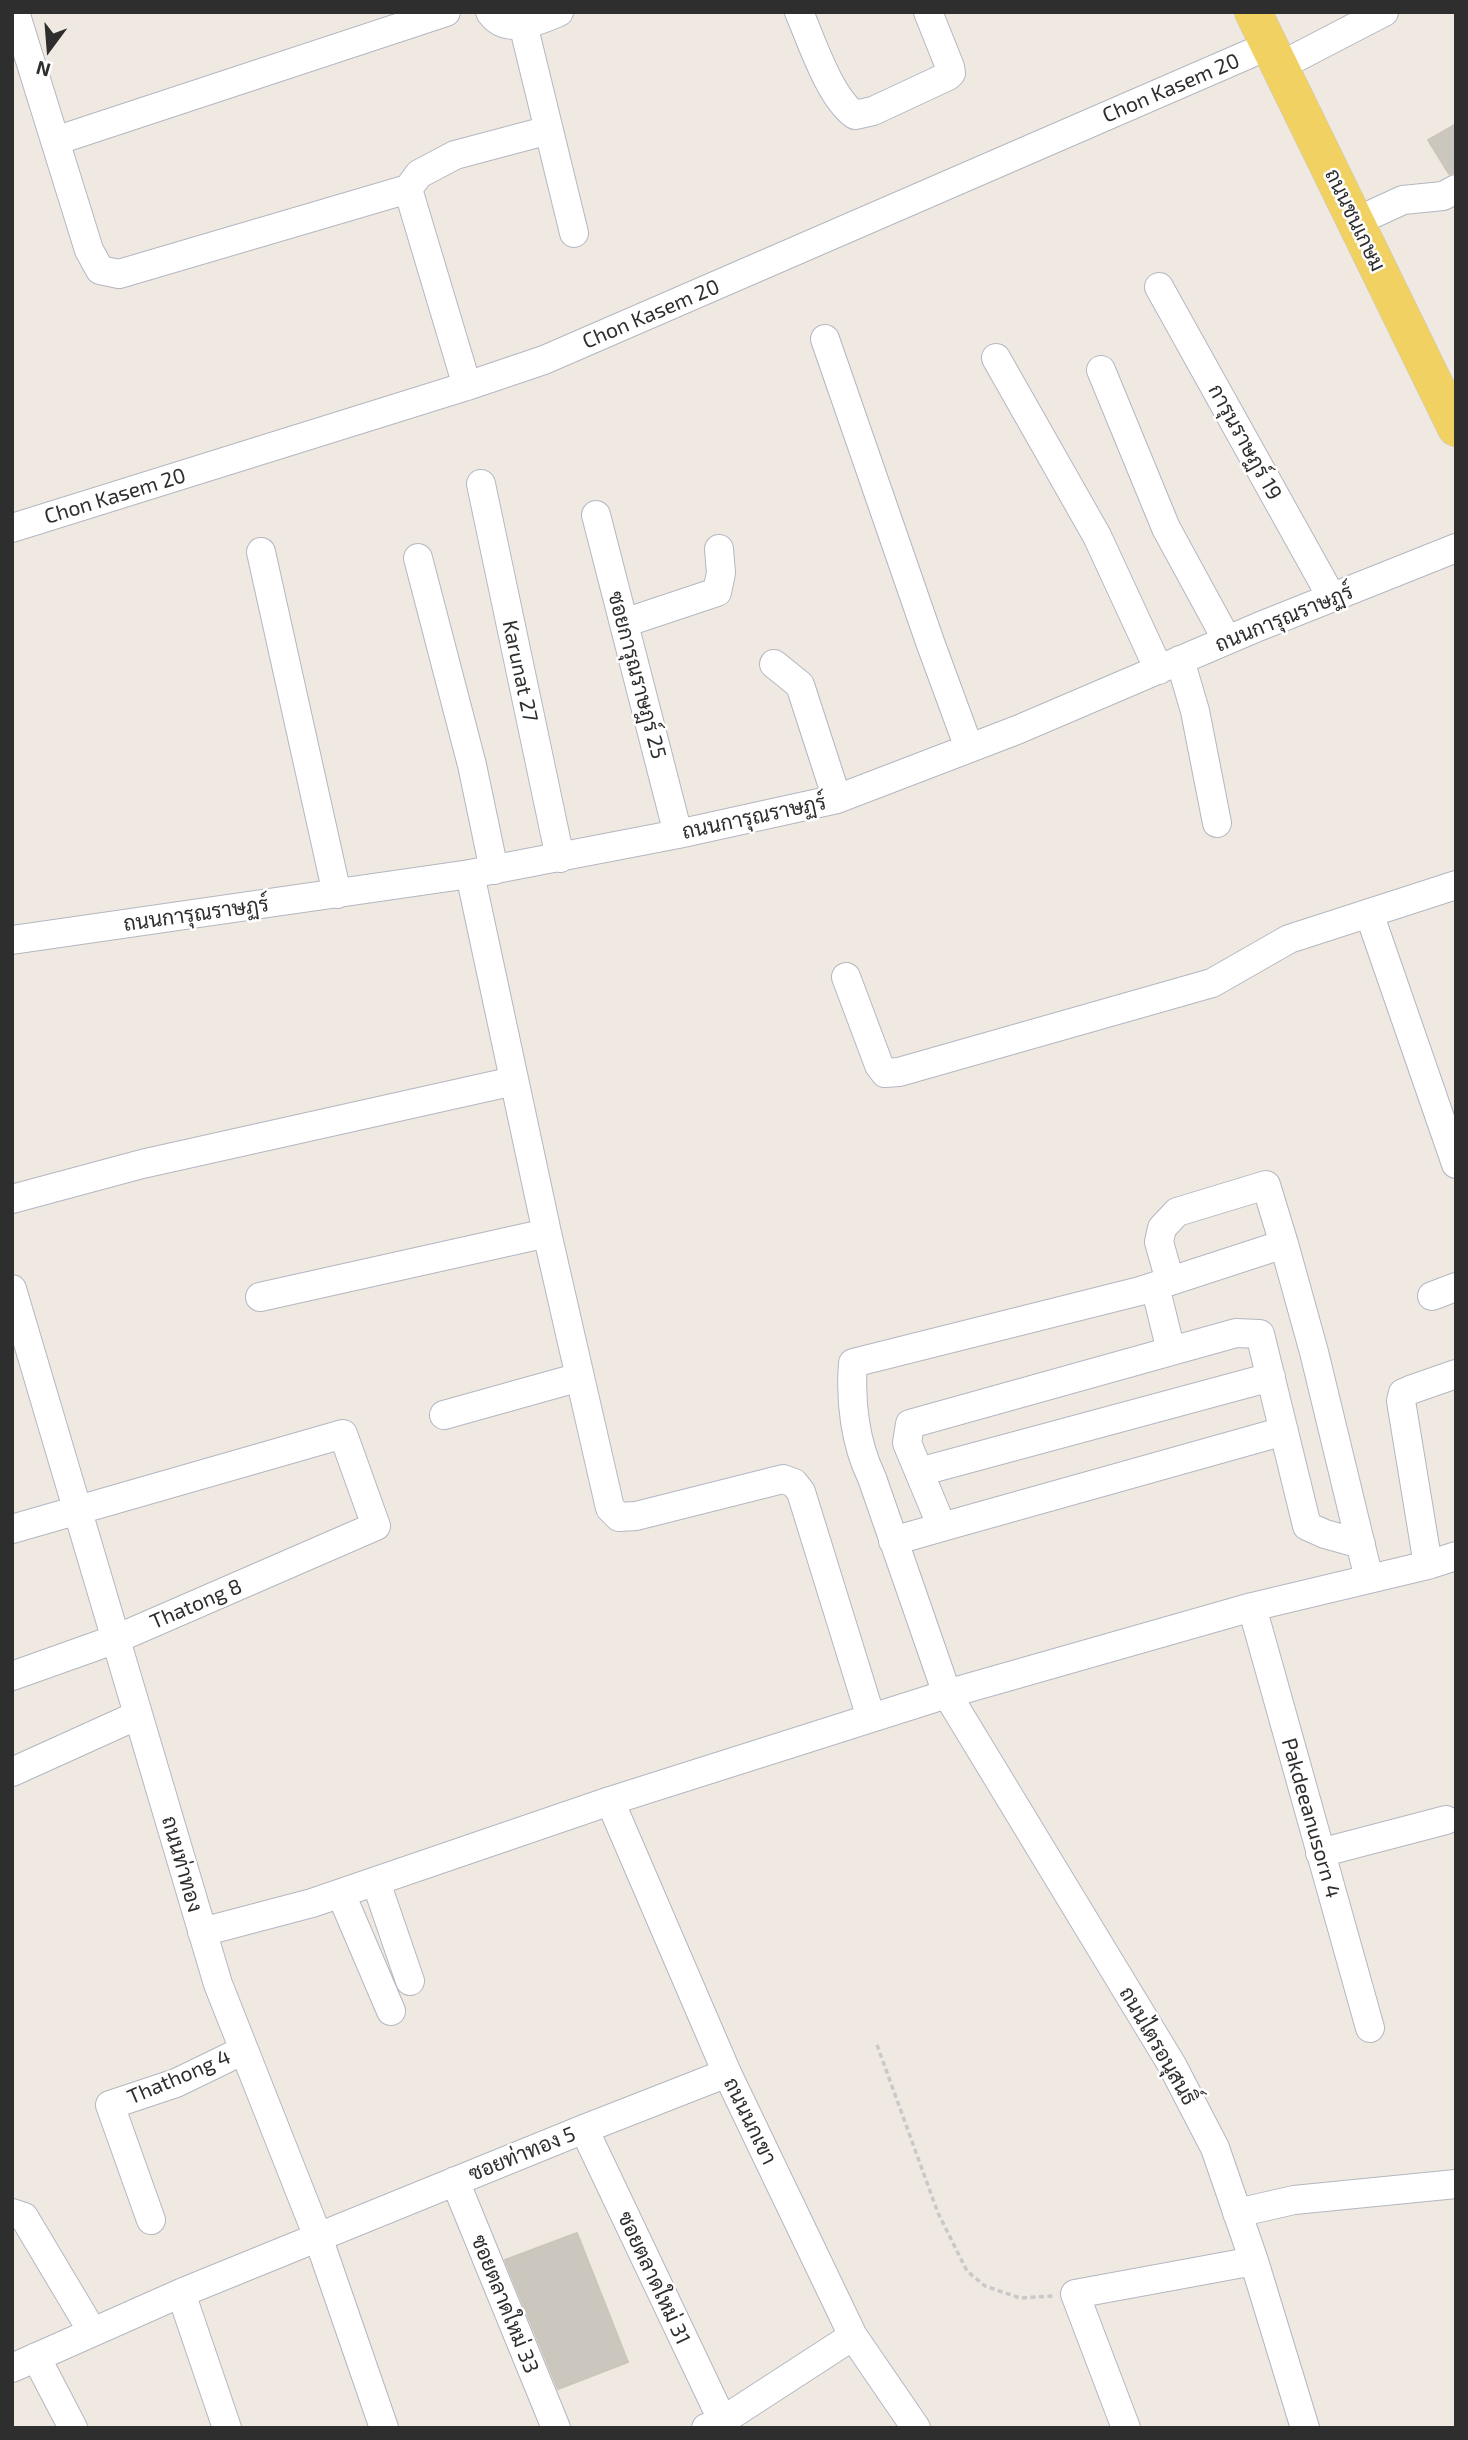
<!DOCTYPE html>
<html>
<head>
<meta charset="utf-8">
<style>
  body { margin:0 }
  #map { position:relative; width:1468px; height:2440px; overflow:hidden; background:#efe9e1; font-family:"Exo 2",sans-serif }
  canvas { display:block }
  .frame { position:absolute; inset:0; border:14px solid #2e2e2e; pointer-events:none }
  .north { position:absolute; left:14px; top:14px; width:70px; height:70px; -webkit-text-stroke:5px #fff; paint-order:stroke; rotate:196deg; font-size:19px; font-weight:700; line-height:28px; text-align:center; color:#2e2e2e }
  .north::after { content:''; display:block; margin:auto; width:24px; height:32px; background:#2e2e2e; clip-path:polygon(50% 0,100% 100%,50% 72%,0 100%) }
</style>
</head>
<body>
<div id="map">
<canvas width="1468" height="2440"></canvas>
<div class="frame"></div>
<div class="north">N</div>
</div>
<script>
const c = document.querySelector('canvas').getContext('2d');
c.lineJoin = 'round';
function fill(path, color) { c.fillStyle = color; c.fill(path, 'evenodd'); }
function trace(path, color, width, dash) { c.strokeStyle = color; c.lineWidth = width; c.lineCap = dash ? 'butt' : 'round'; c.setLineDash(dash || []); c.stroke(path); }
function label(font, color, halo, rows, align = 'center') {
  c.font = font + ' "Exo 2",Sarabun,sans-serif'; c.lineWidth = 5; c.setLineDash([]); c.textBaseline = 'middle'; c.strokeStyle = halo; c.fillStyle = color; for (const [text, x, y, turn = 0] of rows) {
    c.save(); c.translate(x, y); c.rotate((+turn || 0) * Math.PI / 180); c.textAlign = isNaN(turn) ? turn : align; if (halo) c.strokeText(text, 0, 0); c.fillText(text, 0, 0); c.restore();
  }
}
const building = new Path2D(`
  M1456,124V172L1449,174L1428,140Z
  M577,2233L628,2362L558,2389L505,2260Z`);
const path = new Path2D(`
  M1444,163L1456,156
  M877,2045L938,2213L967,2271L985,2286L1020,2298L1053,2296`);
const minor = new Path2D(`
  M15,12L89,250L100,270L119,274L408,189L467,386
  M490,12C506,36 538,21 559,12
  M799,12C811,40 830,98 855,115L873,111L948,76L951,73L950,67L928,12
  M523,24L574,233
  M1280,66L1384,12
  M55,141L446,12
  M408,189L419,174L455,155L549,130
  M1355,222L1403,200L1443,196L1456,189
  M1159,287L1332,598
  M825,339L930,642L969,748
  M996,358L1097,536L1159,670
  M1101,370L1166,528L1227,640
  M481,484L560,858
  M596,515L678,834
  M12,528L467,386L544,360L1270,45
  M261,552L337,894
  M418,558L472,765L494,870
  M624,623L717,592L721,573L719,549
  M1180,660L1195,711L1217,823
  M774,664L800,685L837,799
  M470,874L547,1233L610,1508L619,1517L636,1516L783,1479L794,1483L801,1492L871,1718
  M1369,913L1456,1164
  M12,940L470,874L678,834L837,799L1017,730L1258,627L1456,548
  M846,977L879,1065L885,1073L899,1072L1212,983L1289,939L1456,885
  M12,1199L142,1164L514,1081
  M1170,1281L1159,1242L1162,1228L1177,1212L1266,1185L1284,1244
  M1155,1286L1171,1351
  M12,1289L218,1984L318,2237L384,2428
  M1432,1296L1456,1287
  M260,1297L547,1233
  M444,1415L580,1377
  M1284,1431L942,1527L907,1443L910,1424L1236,1333L1260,1334L1307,1526L1325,1534L1361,1544
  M919,1472L1271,1377
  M12,1529L343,1434L376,1526L116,1639L12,1676
  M893,1541L942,1527
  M1428,1565L1401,1401L1403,1393L1410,1390L1456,1374
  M1252,1607L1370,2028
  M12,1772L138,1715
  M610,1801L727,2073L853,2336L916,2428
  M1320,1853L1446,1820
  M376,1882L410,1981
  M341,1894L391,2011
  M202,1932L312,1903L610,1801L947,1694L1252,1607L1428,1565L1456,1556
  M584,2129L726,2428
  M455,2181L556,2428
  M12,2213L24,2217L92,2331
  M1237,2213L1294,2200L1456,2184
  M151,2220L110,2105L176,2083L244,2050
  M181,2293L227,2428
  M36,2357L73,2428
  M12,2368L181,2293L584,2129L727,2073
  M706,2428L722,2421L853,2336
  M1126,2428L1075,2294L1254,2261
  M1305,2428L1254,2261L1215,2148L1172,2065L947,1694L872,1478C855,1443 850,1401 853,1363L1140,1291L1284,1244L1314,1352L1369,1579`);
const major = new Path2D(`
  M1253,12L1456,428`);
const streetNames = [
  ["Chon Kasem 20",1171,88,-23],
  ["ถนนชนเกษม",1355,220,64],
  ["Chon Kasem 20",651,314,-23],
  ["การุนราษฏร์ 19",1245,442,61],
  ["Chon Kasem 20",115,496,-17],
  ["ถนนการุณราษฏร์",1284,618,-22],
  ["Karunat 27",520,671,78],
  ["ซอยการุณราษฎร์ 25",637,675,75],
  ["ถนนการุณราษฏร์",754,817,-12],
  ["ถนนการุณราษฏร์",196,914,-8],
  ["Thatong 8",196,1604,-23],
  ["Pakdeeanusorn 4",1311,1818,74],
  ["ถนนท่าทอง",182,1864,74],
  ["ถนนไตรอนุสนธิ์",1158,2046,60],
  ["Thathong 4",179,2077,-23],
  ["ถนนนกเขา",750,2121,64],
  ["ซอยท่าทอง 5",522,2154,-22],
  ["ซอยตลาดใหม่ 31",654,2278,65],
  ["ซอยตลาดใหม่ 33",505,2304,68]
];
fill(building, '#cbc7bf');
trace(building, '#cbc5ba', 2);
trace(minor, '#b4b7c1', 30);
trace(major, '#c9c9c9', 38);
trace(path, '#c9c9c9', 3.5, [5, 3.5]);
trace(minor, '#fff', 28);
trace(major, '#f2d163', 37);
label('21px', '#2e2e2e', '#fff', streetNames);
</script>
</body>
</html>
